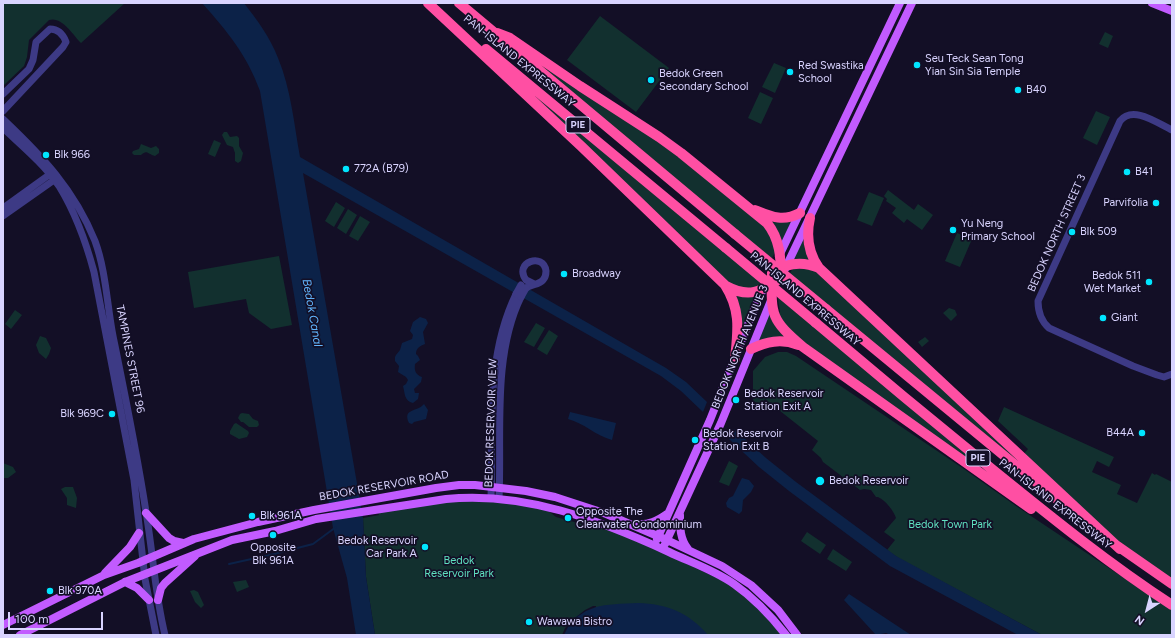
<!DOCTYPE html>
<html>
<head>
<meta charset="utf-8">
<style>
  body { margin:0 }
  #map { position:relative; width:1175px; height:638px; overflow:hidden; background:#130f26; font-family:Figtree,sans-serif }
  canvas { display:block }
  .frame { position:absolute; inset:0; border:4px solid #d9d4ff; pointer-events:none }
  .north { position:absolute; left:1127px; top:590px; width:40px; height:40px; -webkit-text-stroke:3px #130f26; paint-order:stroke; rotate:216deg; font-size:11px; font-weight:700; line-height:16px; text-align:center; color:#d9d4ff }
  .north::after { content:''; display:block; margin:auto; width:14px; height:18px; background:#d9d4ff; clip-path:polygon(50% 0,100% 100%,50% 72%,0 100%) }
  .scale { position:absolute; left:8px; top:612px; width:95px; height:18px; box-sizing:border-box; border:2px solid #d9d4ff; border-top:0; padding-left:5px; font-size:12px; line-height:14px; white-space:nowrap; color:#d9d4ff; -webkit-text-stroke:3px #130f26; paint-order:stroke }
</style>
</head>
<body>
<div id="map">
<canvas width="1175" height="638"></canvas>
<div class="frame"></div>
<div class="north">N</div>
<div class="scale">100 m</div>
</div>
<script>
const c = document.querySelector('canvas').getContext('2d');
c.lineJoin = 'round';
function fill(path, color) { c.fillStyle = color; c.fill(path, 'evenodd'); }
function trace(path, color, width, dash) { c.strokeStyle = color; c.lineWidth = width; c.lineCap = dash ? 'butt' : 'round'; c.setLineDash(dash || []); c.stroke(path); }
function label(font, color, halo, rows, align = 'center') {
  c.font = font + ' Figtree,sans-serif'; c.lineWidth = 3.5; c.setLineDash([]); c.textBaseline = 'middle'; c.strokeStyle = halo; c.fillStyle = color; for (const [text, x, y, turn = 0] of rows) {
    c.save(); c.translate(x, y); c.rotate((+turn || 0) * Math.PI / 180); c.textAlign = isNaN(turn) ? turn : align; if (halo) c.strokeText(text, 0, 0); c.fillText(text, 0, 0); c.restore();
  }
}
const green = new Path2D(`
  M3,3H125L81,43C73,35 62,16 49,20L29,40L27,57L24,66L3,86Z
  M600,16L669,68L636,112L567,60Z
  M464,31L762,279L759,285L763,290L736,357L733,298Z
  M1105,32L1113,36L1108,48L1099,44Z
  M510,38L763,214L800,213L775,252L770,263L535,65Z
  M774,63L786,68L775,93L762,87Z
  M760,92L773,98L761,124L748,118Z
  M1096,111L1110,117L1097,145L1083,138Z
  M224,132H227L230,137L237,136L239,138V146L243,153L241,161L238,163L235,161V153L233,147L227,145L222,135Z
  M214,140L221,143L215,157L208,154Z
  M141,144L151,148L156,146L159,149V153L155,156C148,154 147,149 141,155H134L132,153L133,151L139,149Z
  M888,190L914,210L918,204L933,215L922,230L907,219L904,223L892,213L896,208L886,201L887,199L884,196Z
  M869,192L884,198L872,226L857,220Z
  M336,202L345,208L334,227L325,221Z
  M348,209L357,215L346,234L337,228Z
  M360,216L370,222L358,241L349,236Z
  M810,219L813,258L1118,547L1051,495L788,277L795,264L788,265Z
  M957,233L972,239L960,267L945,261Z
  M279,256L292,325L271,329L249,313L246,299L194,308L188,272Z
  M780,293L1055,521L1046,519L948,449L794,343L751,349L771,299L775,317L780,312L778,299Z
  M949,308L955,310L957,315L951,321L943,313Z
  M15,310L22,315L11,329L5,324Z
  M536,323L545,328L534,347L524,342Z
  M549,330L558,336L547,355L537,349Z
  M40,336L46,338L51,348L49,354L46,359L39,353L36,345Z
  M925,337L929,341L922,347L918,342Z
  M778,352H787L796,356L964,469L1016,506L1172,610V635H1042L900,559L887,550L895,540L884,532L896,518C894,511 885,500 878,497H876L871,490L864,489L860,490L823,462L821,458L812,450L818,441L765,399L761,405L753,401V371L765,357Z
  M1004,407L1114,457L1109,467L1097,461L1092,472L1121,485L1117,494L1137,503L1152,473L1155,475L1156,474L1172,482V581L1120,548L1022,456L1028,449L998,421Z
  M242,413L249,414L253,419L258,421L259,425L257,427H249L243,422H241L238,418L240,414Z
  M236,423L248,431L249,433L247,437L239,439L230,434V431L234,424Z
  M729,461L738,466L729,486L719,482Z
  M3,463L13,467L16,472L8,478H3Z
  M65,487H73L77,498L76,508L67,505V498L61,489Z
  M490,500L546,509L556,517L585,525L602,526L620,533L732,585L750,600L776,628L781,635H375L366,577L363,518L379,515L378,511L446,501Z
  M807,532L826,545L820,554L801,541Z
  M833,549L852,562L846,571L827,559Z
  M246,580L249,587L237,592L233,582Z
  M194,590L198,592L204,605L201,608L195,602L190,591Z`);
const water = new Path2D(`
  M202,3H244C257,20 270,37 278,58C291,89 294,124 300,157L666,368L686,382L707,402L703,412L681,391L661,376L303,173L363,518L366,577L375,635H356L347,578L333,528L260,91C247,55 227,31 202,3Z
  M420,317L426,319L428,323L423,332L425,344C420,346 416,348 416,354L418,356L420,360L415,364C414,371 416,375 422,377L421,382L414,389L415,393H419L418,399L413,403C404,401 405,393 403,386L406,384L408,380L406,377L398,372L399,366L395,361V357L396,355L400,350L402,343L412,339L413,335L410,331L413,322Z
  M424,404L428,410L426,419L414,422L412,424L409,423C402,408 418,412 424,404Z
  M570,412L616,423L612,440C596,436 584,423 568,419Z
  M734,429L766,458L796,482L896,556L1042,635H1018L890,566L789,491L759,467L729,439Z
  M742,478L749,480L754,486L751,492L743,500L742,511L739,514L727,507L726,503L729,498L733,496Z
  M849,594L911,635H890L886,633L876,635L844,600Z
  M638,603C667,604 688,612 708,635H563C579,602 606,605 638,603Z`);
const pier = new Path2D(`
  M593,606H596V607L586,611L577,617L568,627L564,635H562L565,628L575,618L585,610Z`);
const stream = new Path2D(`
  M229,564L274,554L313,544L336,527`);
const minor = new Path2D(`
  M3,94L29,69L33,60L36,42L50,29C58,29 63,34 66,42L63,47L3,111
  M3,119C42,156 74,189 95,241C106,271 107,305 113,336C125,395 137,453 146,512C153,553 155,595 165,635
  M3,128C22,146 44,164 59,186C75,212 86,242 94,272L134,480L145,579L156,635
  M1172,130C1157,123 1133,105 1120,121L1038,301C1038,312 1041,321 1049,328L1133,366L1157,375L1164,377L1172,374
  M3,208L53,172
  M3,216L57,178
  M526,288C532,284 539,285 543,280C545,278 546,274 546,271C544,252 513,262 526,280L534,284
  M491,498C493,430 485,358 516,294
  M499,499C502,435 492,356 521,297`);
const major = new Path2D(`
  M1152,3L1172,11
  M779,256L900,3
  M785,269L912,3
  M146,513L169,538L174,541L183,543
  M680,515C680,528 680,539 688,549
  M637,524C649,525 657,521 667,514
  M657,539L710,420L753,312L764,287
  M665,544L721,423L772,298
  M105,573L130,547L139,533
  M125,582L137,588L149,600
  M158,600L161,588L165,583L195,556
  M3,625L104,575L138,563L194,539L258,522L314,510L436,488L459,485H475L526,491L555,497L604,513L667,540L722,566L751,585L778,610L797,635
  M20,635L125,582L232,540L275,531L316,519L446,499C524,491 599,520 669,552C690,562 714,570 734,584C754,598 771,616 786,635`);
const highway = new Path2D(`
  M428,3L581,146L725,285C741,310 738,330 735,359
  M459,3L735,234
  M497,33L510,38L580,86L659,137L681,153L767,223C780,239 781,258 781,278C761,291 750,299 726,286
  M486,49L726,248
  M755,210C772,217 783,222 800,213
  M810,218C806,236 809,254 819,268L1120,549
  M819,268C803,261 787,263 772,272C771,315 770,319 803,347L1031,509
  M826,309L1070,510
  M816,323C875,373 934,422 993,470C1051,517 1109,564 1172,605
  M751,349C766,342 781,338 798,345
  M1116,545L1172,584`);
const minorBridge = new Path2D(`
  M516,294L521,285
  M521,297L526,288`);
const highwayBridge = new Path2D(`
  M735,234L826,309
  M726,248L816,323`);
const markers = [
  [917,65,4,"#00e5ff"],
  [790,72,4,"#00e5ff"],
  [651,80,4,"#00e5ff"],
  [1018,90,4,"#00e5ff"],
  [46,155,4,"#00e5ff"],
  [346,169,4,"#00e5ff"],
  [1127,172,4,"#00e5ff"],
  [1156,203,4,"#00e5ff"],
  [953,230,4,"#00e5ff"],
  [1072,232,4,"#00e5ff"],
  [564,274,4,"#00e5ff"],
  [1149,282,4,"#00e5ff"],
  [1103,318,4,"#00e5ff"],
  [736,400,4,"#00e5ff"],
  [112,414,4,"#00e5ff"],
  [1142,433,4,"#00e5ff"],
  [695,440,4,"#00e5ff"],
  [820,481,5,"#00e5ff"],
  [252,516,4,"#00e5ff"],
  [568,518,4,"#00e5ff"],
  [273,535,4,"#00e5ff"],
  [425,547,4,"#00e5ff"],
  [50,591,4,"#00e5ff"],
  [529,622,4,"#00e5ff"]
];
const shields = [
  [578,125,24],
  [978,458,24]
];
const shieldNames = [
  ["PIE",578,125],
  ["PIE",978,458]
];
const poiNames = [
  ["Seu Teck Sean Tong",925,59],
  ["Yian Sin Sia Temple",925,72],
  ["Red Swastika",798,66],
  ["School",798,79],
  ["Bedok Green",659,74],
  ["Secondary School",659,87],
  ["B40",1026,90],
  ["Blk 966",54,155],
  ["772A (B79)",354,169],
  ["B41",1135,172],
  ["Parvifolia",1148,203,"right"],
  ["Yu Neng",961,224],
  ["Primary School",961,237],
  ["Blk 509",1080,232],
  ["Broadway",572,274],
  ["Bedok 511",1141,276,"right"],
  ["Wet Market",1141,289,"right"],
  ["Giant",1111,318],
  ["Bedok Reservoir",744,394],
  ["Station Exit A",744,407],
  ["Blk 969C",104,414,"right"],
  ["B44A",1134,433,"right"],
  ["Bedok Reservoir",703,434],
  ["Station Exit B",703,447],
  ["Bedok Reservoir",829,481],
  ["Opposite The",576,512],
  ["Clearwater Condominium",576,525],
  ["Blk 961A",260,516],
  ["Bedok Reservoir",417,541,"right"],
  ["Car Park A",417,554,"right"],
  ["Opposite",273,548,"center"],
  ["Blk 961A",273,561,"center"],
  ["Blk 970A",58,591],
  ["Wawawa Bistro",537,622]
];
const streetNames = [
  ["PAN-ISLAND EXPRESSWAY",519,61,39],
  ["BEDOK NORTH STREET 3",1057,233,-66],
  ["PAN-ISLAND EXPRESSWAY",805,299,40],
  ["BEDOK NORTH AVENUE 3",740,347,-68],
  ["TAMPINES STREET 96",130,359,79],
  ["BEDOK RESERVOIR VIEW",491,423,-88],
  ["BEDOK RESERVOIR ROAD",384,486,-10],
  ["PAN-ISLAND EXPRESSWAY",1055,504,38]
];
const parkNames = [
  ["Bedok Town Park",950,525],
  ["Bedok",459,561],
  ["Reservoir Park",459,574]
];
const waterNames = [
  ["Bedok Canal",312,313,80]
];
fill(green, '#12302f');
fill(water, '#0c2248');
fill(pier, '#130f26');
trace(stream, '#0c2248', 2);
trace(minor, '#3d3a85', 7);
trace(major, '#c25bff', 8);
trace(highway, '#ff4fa3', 10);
trace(minorBridge, '#3d3a85', 7);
trace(highwayBridge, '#ff4fa3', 10);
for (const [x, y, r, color] of markers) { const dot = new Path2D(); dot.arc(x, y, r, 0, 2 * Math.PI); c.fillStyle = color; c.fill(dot); trace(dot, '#130f26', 1.5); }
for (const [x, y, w] of shields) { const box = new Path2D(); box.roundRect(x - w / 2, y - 8, w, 16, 3); c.fillStyle = '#130f26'; c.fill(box); trace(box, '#d9d4ff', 1); }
label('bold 10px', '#d9d4ff', null, shieldNames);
label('11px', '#d9d4ff', '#130f26', poiNames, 'left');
label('11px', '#d9d4ff', '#130f26', streetNames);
label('11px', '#5fe0c0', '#130f26', parkNames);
label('italic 12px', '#62b6ff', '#130f26', waterNames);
</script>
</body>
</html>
